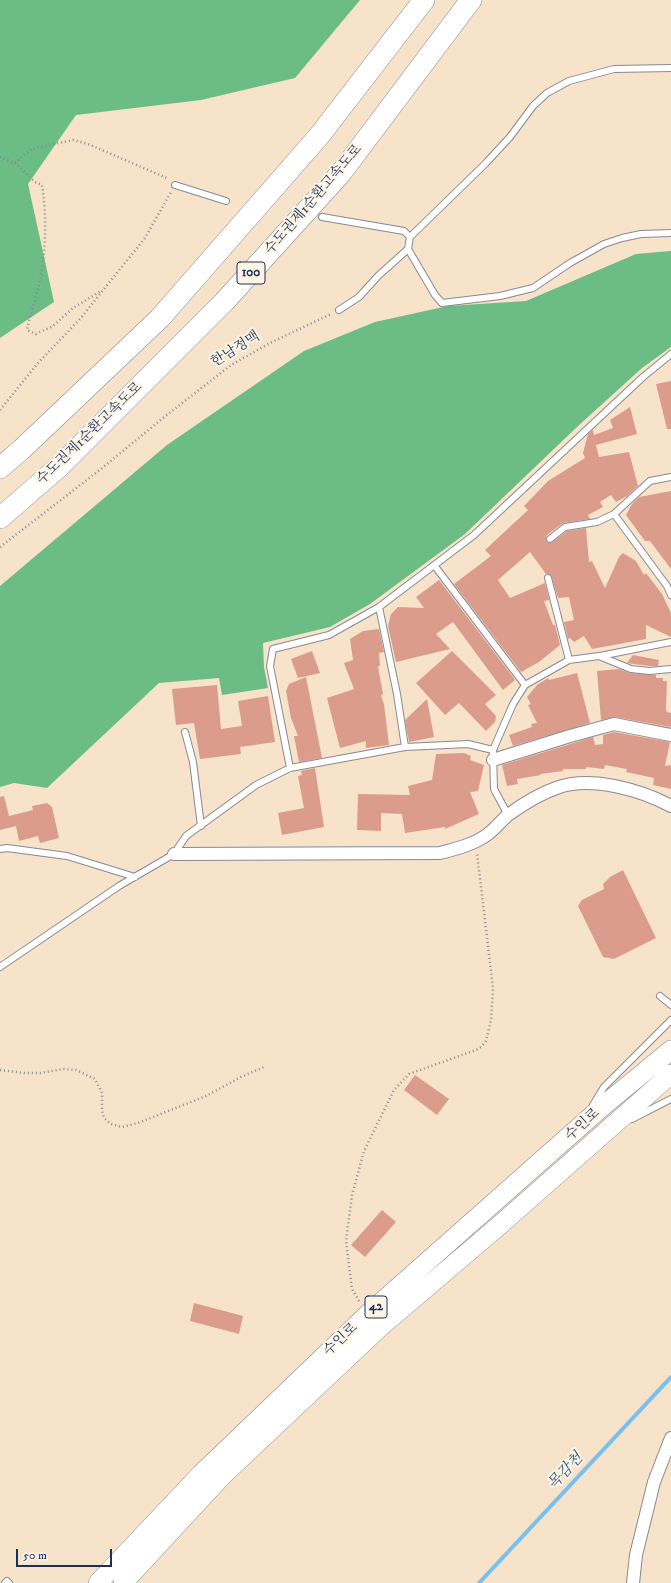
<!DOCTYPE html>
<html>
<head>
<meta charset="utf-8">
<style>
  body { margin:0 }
  #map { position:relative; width:671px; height:1583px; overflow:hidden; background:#f6e3c9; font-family:"IM FELL DW Pica",serif }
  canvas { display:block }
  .scale { position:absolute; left:16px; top:1549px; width:96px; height:18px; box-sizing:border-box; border:2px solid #1b2f5e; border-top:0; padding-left:5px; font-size:12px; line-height:14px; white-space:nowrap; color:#1b2f5e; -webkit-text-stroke:3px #fcf5e5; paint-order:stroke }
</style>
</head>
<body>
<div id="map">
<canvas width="671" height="1583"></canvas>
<div class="scale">50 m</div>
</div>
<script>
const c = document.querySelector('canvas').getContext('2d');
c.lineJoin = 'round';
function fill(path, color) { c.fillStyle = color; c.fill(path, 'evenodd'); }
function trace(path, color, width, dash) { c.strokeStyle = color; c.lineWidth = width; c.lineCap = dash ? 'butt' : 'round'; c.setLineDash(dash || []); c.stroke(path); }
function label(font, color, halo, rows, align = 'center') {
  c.font = font + ' "IM FELL DW Pica","Noto Serif KR",serif'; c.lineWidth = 4; c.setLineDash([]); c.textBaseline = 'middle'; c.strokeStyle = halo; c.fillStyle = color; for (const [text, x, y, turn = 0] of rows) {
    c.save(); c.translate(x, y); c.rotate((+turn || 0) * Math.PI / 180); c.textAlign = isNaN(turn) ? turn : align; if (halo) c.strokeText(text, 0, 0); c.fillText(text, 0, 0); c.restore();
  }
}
const forest = new Path2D(`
  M0,0H360L295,78L201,100L76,115L28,184L54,302L0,338Z
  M671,251V347L642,368L578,426L465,534L370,604L330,627L263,643L264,667L268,688L222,695L219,678L159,683L47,788L14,783L0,787V586L167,445L304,351L375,322L448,306L526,301L636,254Z`);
const stream = new Path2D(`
  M479,1583L671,1377`);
const building = new Path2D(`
  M671,381V429H667L656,384Z
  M630,407L637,434L596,445L599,457L629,452L638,486L627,496L616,502L611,495L600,502L603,507L588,515L590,519L563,523L547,535L546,540L548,543H551L567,531L586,528L589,562L592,561L605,588L619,557L623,553L636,561L644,575L646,573L662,594L671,613V637L646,625V639L592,649L584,636L574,642L570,638L568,639L564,622L574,620L569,597L558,598L551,575L549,574H546L530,552L498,580L510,598L545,583L549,600L544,601L553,625H555L560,645L539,662L521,672L454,584L491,556L485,550L528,510L524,506L548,481L585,458L583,453L588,434L593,430L594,435L613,428L610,420Z
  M671,491V569L650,541H645L626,515L632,504L639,497Z
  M439,580L513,677L515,680L503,690L453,622L436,634L450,649L396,662L388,626L391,614L398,607L424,608L416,597Z
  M379,629L384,652L379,653L380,666H378L383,694L381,696L384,704L389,745L366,748V741L340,748L327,698L354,689L344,663L353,660L350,639L363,631Z
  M312,651L320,673L298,678L291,659Z
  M452,651L496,695L485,704L496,716L495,722L486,731L459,703L445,715L416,683Z
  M633,655L659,660L658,666H649L627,663Z
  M619,669L630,673L656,675V678H663V681H667L666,709L667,712L671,713V727L615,717L601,720L597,671Z
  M577,673L590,723L513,746L509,735L532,727L531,724L537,723L528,705L531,704L527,697L537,685L548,678L549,680Z
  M306,677L322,758L299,762L294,736H298L291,718L286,691L289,684Z
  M217,685L221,729L242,726L238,701L268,696L275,742L240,747L241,754L200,759L194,723L176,725L172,689Z
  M427,699L434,737L409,742L405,720Z
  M614,732L670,742L665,766L671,765V789L653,785L654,778L626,772L627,769L605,765L604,769L586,767V769H563V771L540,774L541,775L517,779L518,784L507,786L502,765L593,737L595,745L603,744V735Z
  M464,753L471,756L470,760L484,765L478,791L470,792L479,814L445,829V827L405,833L402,814L381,813V831L357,830L358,794L410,795L408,786L432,780L436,754Z
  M315,768L324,827L282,835L278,813L304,808L298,776L302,775L301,771Z
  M4,796L9,816L33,810L32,806L47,803L52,807L59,838L40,843L38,836L19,841L16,826L0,830V797Z
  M623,870L656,938L614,959L603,957L578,906L582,900L604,889L603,884L610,877Z
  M415,1075L449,1099L437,1115L404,1090Z
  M382,1210L396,1222L365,1257L351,1245Z
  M194,1303L243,1316L239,1334L190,1321Z`);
const path = new Path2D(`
  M0,157L15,163L35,182L42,185C47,216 46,254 39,285C35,300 30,315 27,330L36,334L53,326L73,308L101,291
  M15,163L31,149L73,140L88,144L169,179
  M0,410L38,363L80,319L145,238L171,192
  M0,547L101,469L163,418L231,365L270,343L331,314
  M0,1070L24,1073H41L63,1069L76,1070L95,1079L102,1093V1110L104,1118L111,1124L122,1127L138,1123L206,1096L243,1076L264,1067
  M359,1301L352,1289L346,1241L352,1195L364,1151L394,1090L409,1074L476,1050L481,1047L486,1041L491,1020L493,988L477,853`);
const service = new Path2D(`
  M175,185L226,201
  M322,217L404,231L410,237L408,249L378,276L359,297L339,310
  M410,237L485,164L510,137L533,106L547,93L569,81L614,69L671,68
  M408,249L435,295L442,303L500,296L533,288L570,263L604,244L622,238L641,234L671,233
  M671,477L650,481L614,514L667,586L671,595
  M550,539L565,527L597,522L614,514
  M434,565L525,685
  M548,578L569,660
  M379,607L397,694L405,747
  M600,656L671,642
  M185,732L193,762L201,826
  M290,768L270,666L273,649L329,635L379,607L474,535L643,377L671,354
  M508,815L494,789L493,750L513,704L525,685L569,660L599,656L631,669L649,671L671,669
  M0,849L7,848L67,856L135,877
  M0,967L119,886L174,854L186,836L256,785L290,768L405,747L468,744L493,750
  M660,996L671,1005
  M593,1105L604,1087L671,1020
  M632,1119L671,1099
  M5,1583L7,1581L9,1583`);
const minor = new Path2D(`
  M493,760L570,736L614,724L671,735
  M174,854L440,853C456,849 475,844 488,834C495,829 501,821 508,815C523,804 541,793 559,787C592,776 641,790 671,806
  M633,1583L636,1555L654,1482L671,1438`);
const primary = new Path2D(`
  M98,1583L201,1474L368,1314L603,1106L671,1050
  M123,1583L222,1476L379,1328L501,1224L671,1074`);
const motorway = new Path2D(`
  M0,468L22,449L160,318L319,136L424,0
  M0,518L60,466L224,302L341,173L471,0`);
const shields = [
  [251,273,28],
  [376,1307,22]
];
const shieldNames = [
  ["100",251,273],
  ["42",376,1307]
];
const streetNames = [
  ["수도권제1순환고속도로",314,200,-49],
  ["한남정맥",236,350,-32],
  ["수도권제1순환고속도로",90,434,-44],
  ["수인로",583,1125,-42],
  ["수인로",341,1340,-43]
];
const waterNames = [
  ["목감천",566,1472,-47]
];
fill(forest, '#6cbc86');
trace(stream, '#78c0f0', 4);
fill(building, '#db9c8c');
trace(service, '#888994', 8);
trace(minor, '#888994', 14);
trace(primary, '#888994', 20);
trace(motorway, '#888994', 22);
trace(path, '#888994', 2.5, [1, 3]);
trace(service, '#fff', 6);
trace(minor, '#fff', 12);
trace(primary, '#fff', 19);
trace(motorway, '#fff', 21);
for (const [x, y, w] of shields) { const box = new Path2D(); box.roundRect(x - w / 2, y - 11, w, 22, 3); c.fillStyle = '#fcf5e5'; c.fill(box); trace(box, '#1b2f5e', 1); }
label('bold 13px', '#1b2f5e', null, shieldNames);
label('14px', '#1b2f5e', '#fcf5e5', streetNames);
label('italic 15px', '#325382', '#fcf5e5', waterNames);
</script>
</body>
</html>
